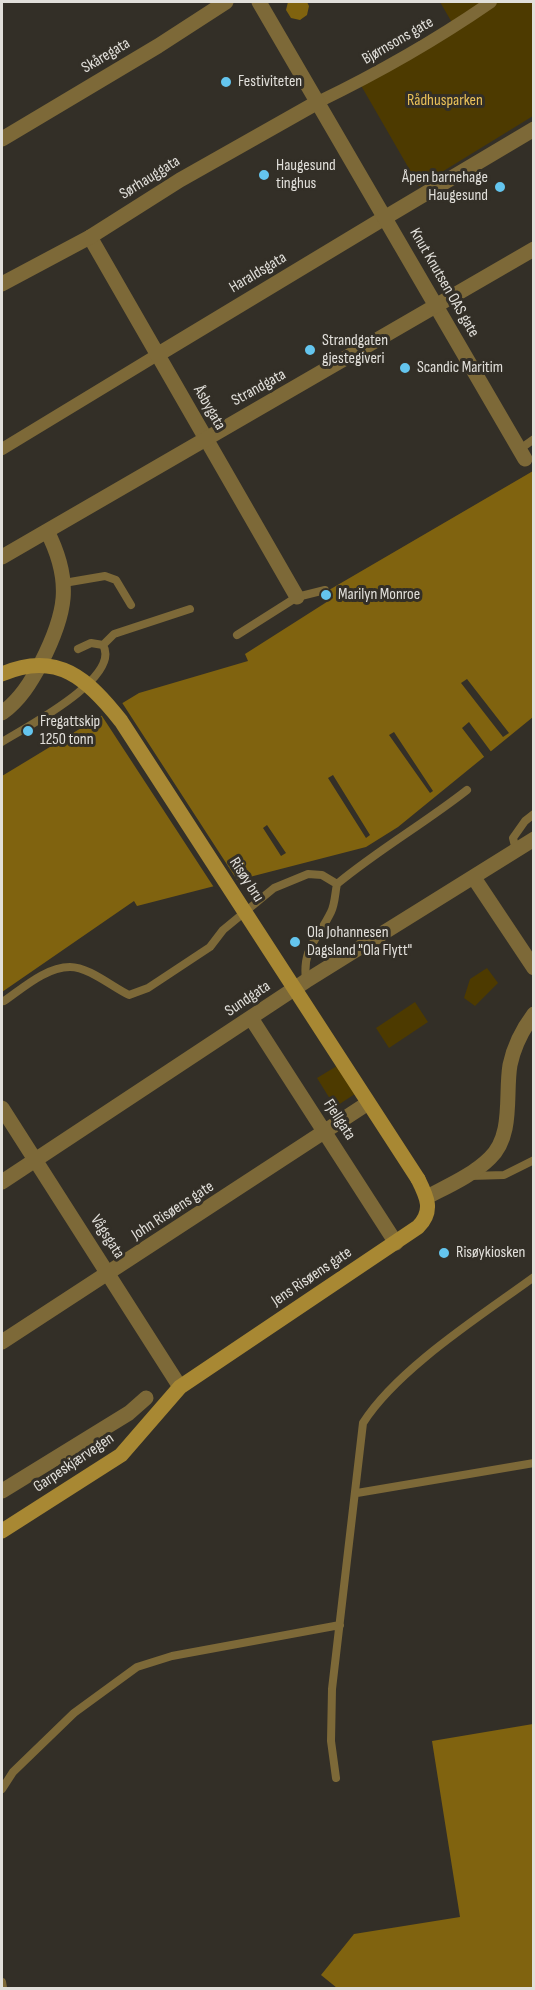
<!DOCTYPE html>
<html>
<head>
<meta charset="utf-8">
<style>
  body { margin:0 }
  #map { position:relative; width:535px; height:1990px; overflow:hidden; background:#332f27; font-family:"Sofia Sans Condensed",sans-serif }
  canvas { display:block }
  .frame { position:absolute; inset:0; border:3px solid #e1dfda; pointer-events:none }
</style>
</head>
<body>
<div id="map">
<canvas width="535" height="1990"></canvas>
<div class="frame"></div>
</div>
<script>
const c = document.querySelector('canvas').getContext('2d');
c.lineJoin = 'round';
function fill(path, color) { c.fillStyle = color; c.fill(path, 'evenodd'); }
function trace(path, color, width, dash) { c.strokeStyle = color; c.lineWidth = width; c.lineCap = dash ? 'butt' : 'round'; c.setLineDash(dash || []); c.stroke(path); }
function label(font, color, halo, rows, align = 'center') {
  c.font = font + ' "Sofia Sans Condensed",sans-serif'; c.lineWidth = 6; c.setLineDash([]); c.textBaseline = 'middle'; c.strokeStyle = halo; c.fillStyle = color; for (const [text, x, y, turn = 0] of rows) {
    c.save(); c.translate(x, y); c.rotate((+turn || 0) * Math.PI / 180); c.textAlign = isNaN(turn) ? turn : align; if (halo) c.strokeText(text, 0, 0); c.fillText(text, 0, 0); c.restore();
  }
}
const green = new Path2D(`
  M440,2H533V116L419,186L359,82L454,26Z
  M487,968L498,983L475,1006L464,998L470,979Z
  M415,1002L428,1022L389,1048L376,1028Z
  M340,1064L358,1092L335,1107L317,1078Z`);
const water = new Path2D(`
  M288,2H307L309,6L307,15L300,20L291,18L286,10Z
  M533,471V717L398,827L366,847L137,906L134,901L2,992V776L139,693L248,661L245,654L333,598L329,590Z
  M533,1724V1988H337L321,1975L354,1934L460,1917L432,1741Z`);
const pier = new Path2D(`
  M467,679L509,733L503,737L461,683Z
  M121,701L239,883L215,889L100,713Z
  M469,722L492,753L485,758L462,728Z
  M394,732L433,791L430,793L389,735Z
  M333,775L370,835L366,838L328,778Z
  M267,825L286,853L281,856L263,828Z`);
const service = new Path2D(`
  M520,449L534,439
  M64,583L105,576L116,580L131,605
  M237,635L297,597L325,590
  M103,645L114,634L190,609
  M78,649L91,643L103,645
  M2,742C24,728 122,678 103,645
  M516,850L513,838L525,821L534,814
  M306,980C302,948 318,939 331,912C335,904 335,893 337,884C378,850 425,823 467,790
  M4,1001C23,988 46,967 70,967C89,967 112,987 129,995L148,988L210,947L223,930L274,888L308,874L322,875L337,884
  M470,1176L504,1175L534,1160
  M357,1493L534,1463
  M336,1778L331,1741L332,1689L363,1423C397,1369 482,1315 534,1277
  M2,1789L13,1772L74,1713L137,1667L172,1656L340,1625
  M2,1982L3,1988`);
const pedestrian = new Path2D(`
  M318,102C378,73 436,40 491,2
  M2,449L157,355`);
const minor = new Path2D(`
  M90,237L297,597
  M436,306L525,459
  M157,355L386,217
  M474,878L534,968
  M251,1018L396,1243
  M2,1108L180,1387
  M2,1182L306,981L534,839
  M427,1197C448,1186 473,1175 490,1158C514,1135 505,1094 510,1065C514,1046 522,1030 534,1014
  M2,1342L362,1107
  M2,1491L129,1413L146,1398`);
const tertiary = new Path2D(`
  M259,2L436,306
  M2,139L158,46L226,2
  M386,217L534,129
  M2,284L90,237L180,180L318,102
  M2,557L534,249
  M2,713C20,700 31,682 41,663C66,614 73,582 47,531`);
const secondary = new Path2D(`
  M2,1531L121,1455L180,1387L418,1227C434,1211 427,1197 418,1179`);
const secondaryBridge = new Path2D(`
  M2,674C57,650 88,679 121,721L418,1179`);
const markers = [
  [226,82,6,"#64c5ee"],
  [264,175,6,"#64c5ee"],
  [500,187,6,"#64c5ee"],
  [310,350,6,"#64c5ee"],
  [405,368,6,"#64c5ee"],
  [326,595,6,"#64c5ee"],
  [28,731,6,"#64c5ee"],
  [295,942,6,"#64c5ee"],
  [444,1253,6,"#64c5ee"]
];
const streetNames = [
  ["Bjørnsons gate",398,41,-30],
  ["Skåregata",106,56,-31],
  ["Sørhauggata",150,178,-32],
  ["Haraldsgata",258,273,-31],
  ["Knut Knutsen OAS gate",444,283,60],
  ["Strandgata",259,388,-29],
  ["Åsbygata",209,408,60],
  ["Risøy bru",246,880,57],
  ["Sundgata",248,999,-34],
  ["Fjellgata",339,1120,57],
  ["John Risøens gate",173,1211,-33],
  ["Vågsgata",107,1237,57],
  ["Jens Risøens gate",312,1277,-34],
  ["Garpeskjærvegen",74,1463,-34]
];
const poiNames = [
  ["Festiviteten",238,82],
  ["Haugesund",276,166],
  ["tinghus",276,184],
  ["Åpen barnehage",488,178,"right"],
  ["Haugesund",488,196,"right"],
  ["Strandgaten",322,341],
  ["gjestegiveri",322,359],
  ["Scandic Maritim",417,368],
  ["Marilyn Monroe",338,595],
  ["Fregattskip",40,722],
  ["1250 tonn",40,740],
  ["Ola Johannesen",307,933],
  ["Dagsland \"Ola Flytt\"",307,951],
  ["Risøykiosken",456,1253]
];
const parkNames = [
  ["Rådhusparken",445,101]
];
fill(green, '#4d3a00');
fill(water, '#80630f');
fill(pier, '#332f27');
trace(service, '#7d6938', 8);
trace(pedestrian, '#7d6938', 12);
trace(minor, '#7d6938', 15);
trace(tertiary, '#7d6938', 15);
trace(secondary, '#a88833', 15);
trace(secondaryBridge, '#a88833', 15);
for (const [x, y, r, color] of markers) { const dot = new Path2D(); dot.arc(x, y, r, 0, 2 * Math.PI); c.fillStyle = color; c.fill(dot); trace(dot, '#332f27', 2); }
label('16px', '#e1dfda', '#332f27', streetNames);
label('16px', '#e1dfda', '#332f27', poiNames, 'left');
label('16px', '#eac159', '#332f27', parkNames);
</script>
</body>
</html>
